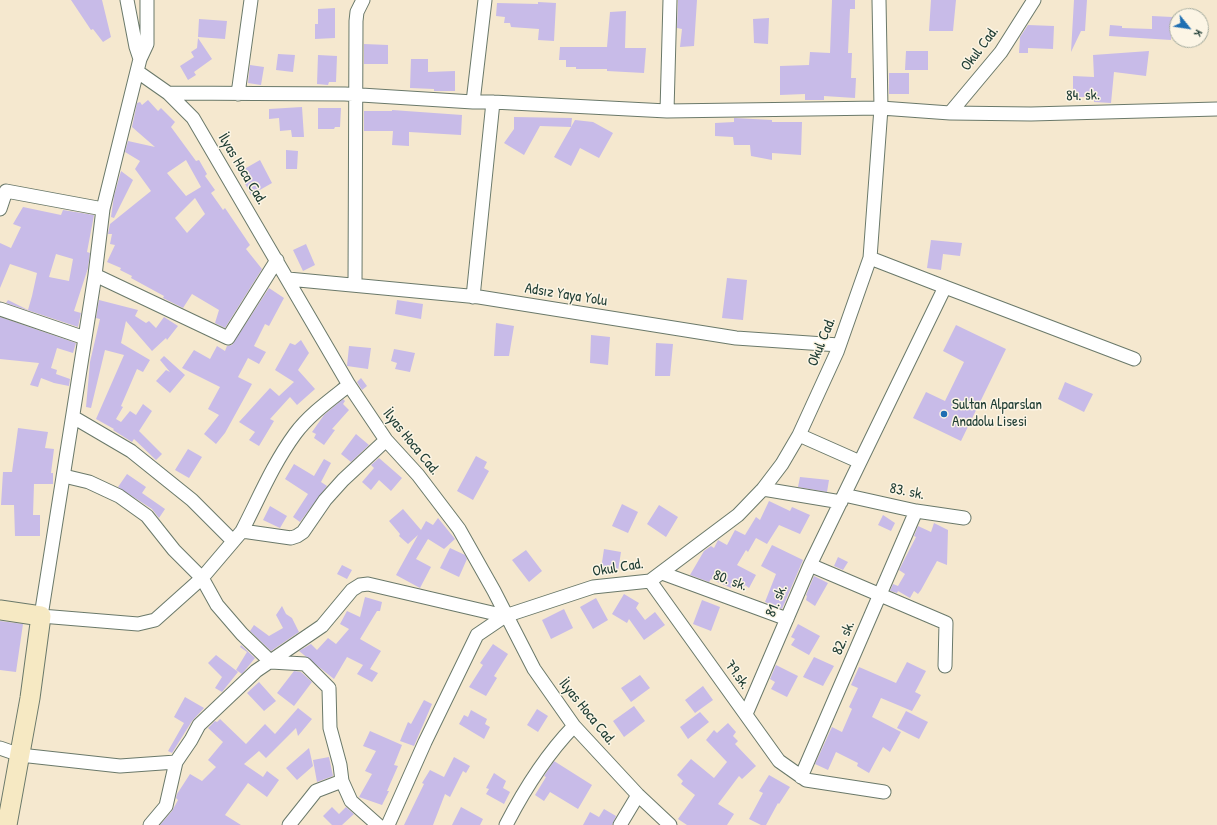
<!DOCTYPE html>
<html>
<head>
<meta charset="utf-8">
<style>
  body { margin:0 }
  #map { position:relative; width:1217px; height:825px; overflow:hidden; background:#f5e8cf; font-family:"Patrick Hand",sans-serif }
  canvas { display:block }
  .north { position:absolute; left:1169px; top:8px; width:40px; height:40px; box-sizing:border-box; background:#fcf5e5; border:1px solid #a4ab9e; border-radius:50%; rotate:120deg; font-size:11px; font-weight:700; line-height:16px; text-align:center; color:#1f3d34 }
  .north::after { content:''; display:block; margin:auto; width:14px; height:18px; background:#1f6fb2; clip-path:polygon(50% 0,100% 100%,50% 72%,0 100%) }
</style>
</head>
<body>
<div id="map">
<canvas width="1217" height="825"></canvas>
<div class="north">K</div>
</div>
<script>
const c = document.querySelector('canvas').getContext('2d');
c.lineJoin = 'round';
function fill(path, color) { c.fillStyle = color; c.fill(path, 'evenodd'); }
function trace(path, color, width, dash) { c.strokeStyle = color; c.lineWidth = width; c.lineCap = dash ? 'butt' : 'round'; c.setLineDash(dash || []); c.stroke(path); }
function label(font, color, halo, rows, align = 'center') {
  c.font = font + ' "Patrick Hand",sans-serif'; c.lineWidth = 3; c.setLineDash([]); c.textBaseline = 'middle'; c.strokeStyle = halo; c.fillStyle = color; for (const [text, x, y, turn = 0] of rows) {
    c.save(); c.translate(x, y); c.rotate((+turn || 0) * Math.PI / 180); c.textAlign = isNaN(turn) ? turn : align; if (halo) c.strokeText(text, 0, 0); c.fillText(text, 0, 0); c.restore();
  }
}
const building = new Path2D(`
  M71,0H102L111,37L103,42L93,29L91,30Z
  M678,0H697L694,46L680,47L682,29L677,28Z
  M832,0H855V9H850L848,53H852L851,78H856L855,98L824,96V100H805V94L780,95V66L809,65L810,52L830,53Z
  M931,0H956L953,31H929Z
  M1074,0H1087L1085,31H1081L1071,52Z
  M538,2L556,3L554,41L538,40L539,29L511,27L510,23H504L505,17L496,16L497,3L538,4Z
  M335,8V38L315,39V24H318V9Z
  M626,11L625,48H646L644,73L607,71V69H576V67H566V60H559L560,47H607L610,12Z
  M1152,16L1172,17L1171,40L1109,36L1110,25L1122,26V28L1152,29Z
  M769,18L768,44L754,43L753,19Z
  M199,19L227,21L225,39L198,37Z
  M1028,25L1054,26L1053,49L1028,48V53H1019L1020,37Z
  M198,38L212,59L194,72L196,75L188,80L180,66L194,57L191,52L197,48Z
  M364,44L388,45V64H364Z
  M906,51H928V70H905Z
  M1149,51L1146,76L1114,72L1111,103L1094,102V97H1073V76L1094,77L1093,55Z
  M278,54L295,55L293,72L276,70Z
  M318,55L337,56L336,82H329L328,85L317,84Z
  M411,59H428V72L455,71V91H434V89L410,88Z
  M250,65L264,67L261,85L248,83Z
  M889,73H909V94H889Z
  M148,100L158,111L161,108L175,122L171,127L196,161L199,160L207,174L205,176L215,190L211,193L223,210L225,208L250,245L246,249L262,269L225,328L215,323L219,310L192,294L183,308L163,298L164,296L131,278L132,276L120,270L121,268L107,262L115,245L110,244L112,234H108L110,224L151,191L135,169L140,161L125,152L128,141L155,147L132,127L137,103L140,102L142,105ZM186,160L201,187L186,196L167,173ZM195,198L205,214L187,233L175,218Z
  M302,107L304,137H292L291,130L280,131L279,118L269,119V109Z
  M318,108H341L340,127H335L334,129H318Z
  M392,110L462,115L461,135L409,132V146L392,145L393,131H364V111H392Z
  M514,117L572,118L571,127L540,126L524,155L504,143L514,129Z
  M734,118L772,120V122H802L801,155L772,153V160L751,156L750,145H734L733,137L715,136V123L734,122Z
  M575,120L593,122L613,133L599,158L580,148L571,166L554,157Z
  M286,150L298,151L297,169H286Z
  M260,160L272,183L251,195L239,172Z
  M121,171L133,180L114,218L111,217L114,196Z
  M23,207L61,215L63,210L94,215L87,252L90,253L88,268L74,311L81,313L78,327L6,303L8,300L28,310L32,296L37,273L10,264L0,288V243L11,248L21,227L13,224ZM56,254L73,259L69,281L49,277Z
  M931,240L962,243L960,256L943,254L941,270L927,268Z
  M306,244L315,265L303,271L293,250Z
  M727,278L747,280L743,320L722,318Z
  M269,288L284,298L269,326L265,324L254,346L266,352L259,364L248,358L238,377L252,384L225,433L216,444L204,434L219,415L208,409L220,387L182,368L194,350L210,359L217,346L225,351L227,346L232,345Z
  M99,300L138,310L135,316L146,323L149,321L156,328L164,317L178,326L167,340L166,338L152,351L126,321L121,343L150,360L143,372L137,369L121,406L123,407L116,419L121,422L130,411L136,415L143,404L152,411L139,431L162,454L156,460L134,439L132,442L113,430L114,429L96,419L124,355L105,350L91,408L86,407L90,362L100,319L96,318Z
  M397,300L423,304L421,319L395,314Z
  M0,317L76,343L73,353L57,348L51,368L57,370L56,374L70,379L69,386L54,383L41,378L38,387L30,385L39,363L0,359Z
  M496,323L514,326L509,356H494Z
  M956,325L1006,349L961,441L913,418L926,392L945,401L964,362L943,351Z
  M591,335L610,337L608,365L590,363Z
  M301,340L309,353L298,370L315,389L297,405L290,397L270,419L274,421L259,446L249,440L255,432L239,422L270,388L279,396L294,382L275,370L290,343L295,345Z
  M656,343L673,344L670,376H655Z
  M349,346L371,348L368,369L347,366Z
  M394,349L415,353L410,372L395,369L397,363L391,361Z
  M164,356L185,375L170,393L156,381L166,370L170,372L160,360Z
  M361,378L367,386L362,390L357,382Z
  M1065,382L1093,394L1084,412L1058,399Z
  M343,399L345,401L343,404L349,410L332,429L335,430L324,445L314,438L316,434L312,432L324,415Z
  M18,428L48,432L45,448L54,449L51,473H53V484H34L33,515H40V536H15L14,505H1L3,472H12Z
  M356,434L369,445L351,462L341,454Z
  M188,449L202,457L189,478L175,470Z
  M476,456L487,462L484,468L489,471L473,500L457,491Z
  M379,458L402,478L391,491L379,480L371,490L362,482L374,468L371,465Z
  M324,459L331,463L321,482L327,486L300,522L293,517L308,494L285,479L294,464L314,476Z
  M127,474L146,487L142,493L165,509L159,518L152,509L118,487Z
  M800,477L829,480L827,492L798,487Z
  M769,501L790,511L792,507L810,515L800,534L779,525L767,544L756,538L748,552L746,550L737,565L756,575L749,588L745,585L743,588L734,583L731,588L711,579L709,582L690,575L704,551L711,546L714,548L718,540L727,545L735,530L745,535L756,517L760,520Z
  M622,504L638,512L628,533L612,526Z
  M659,505L678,517L666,537L647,524Z
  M270,506L287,516L280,528L263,520Z
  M403,509L421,530L426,521L433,525L438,518L455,539L444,549L428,539L416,559L431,567L420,588L396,575L418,535L408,544L399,536L400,534L389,521Z
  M883,515L895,523L891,531L878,525Z
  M934,523L948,530L947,565L937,561L921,590L918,594L914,591L910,598L898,591L897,593L890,591L893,584L898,586L905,574L899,570L916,537L914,536L918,526L931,532Z
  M772,545L803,560L782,609L765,602L776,574L761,566Z
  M450,548L465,555L467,559L459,577L440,568Z
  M604,549L621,552L618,571L601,569Z
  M526,550L542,571L529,582L512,560Z
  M838,557L848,562L843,570L834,566Z
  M342,565L352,570L347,579L337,574Z
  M814,576L828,583L815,606L806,600L807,596L806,595Z
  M624,594L639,603L636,608L645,620L655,612L665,625L644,640L629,619L627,623L612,614Z
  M365,597L382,602L380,611H377L360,639L381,651L370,669L378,673L372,682L357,674L363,665L347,657L334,679L299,651L311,644L317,650L328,638L336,644L349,629L340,624L347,611L360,617Z
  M596,598L608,620L593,629L580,607Z
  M702,600L720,607L711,631L693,624Z
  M282,606L286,614L292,618L299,632L271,651L250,631L254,625L269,636L283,628L276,615Z
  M564,609L573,628L551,639L542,620Z
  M0,621L23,624L16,672L0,670Z
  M798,624L820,636L809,655L791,645L795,639L791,637Z
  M493,644L508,654L494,676L497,678L486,696L469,687L483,665L480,663Z
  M241,645L255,658L242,674L236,670L247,652L240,647Z
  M216,655L238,672L222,692L215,688L222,677L208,663Z
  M814,657L834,666L823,686L803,677Z
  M907,662L926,671L915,692L921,695L912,711L881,698L872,717L901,732L890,752L883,747L869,773L857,766L858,763L836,752L828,770L815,764L832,727L842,732L852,709L849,707L858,688L851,685L859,667L896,683Z
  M776,665L798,676L787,697L771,689L775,682L770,679Z
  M294,671L301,672L312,682L294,706L277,693Z
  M640,675L650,688L631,702L621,688Z
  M259,682L276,701L264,711L247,693Z
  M703,686L713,700L695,713L685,700Z
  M185,697L204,708L192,721L172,753L168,751L184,723L174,717Z
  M424,700L432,704L414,746L400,741L408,722L411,724Z
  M634,706L645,721L624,737L613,721Z
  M298,708L312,719L298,736L296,728L266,758L259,751L244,764L263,777L267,771L279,780L267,797L248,783L225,815L241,825H160L172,811L178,800L176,798L177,794L190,774L202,781L216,767L208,760L223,742L208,728L215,721L217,722L220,719L246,744L265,724L275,734Z
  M537,709L548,716L538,732L527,725Z
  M471,710L487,719L485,724L490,727L484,739L459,724L464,715L468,717Z
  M906,711L928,722L919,739L897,728Z
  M700,712L709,722L688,739L680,727Z
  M728,723L736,732L733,736L738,741L735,744L756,766L742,779L739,776L718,804L734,814L727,825H687L678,819L695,795L681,784L683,781L677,775L691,759L714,778L727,762L706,740L714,730L717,733Z
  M370,731L402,745L394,765L398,766L387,791H389L382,805L359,797L372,774L365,771L376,751L363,746Z
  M309,748L313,766L297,780L286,768Z
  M329,757L333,776L317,782L313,760Z
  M454,757L470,766L466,773L463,771L450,797L445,794L433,825H404L424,784L422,783L430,770L444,777Z
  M554,761L592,785L578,809L550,792L544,801L535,795L546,777L544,776Z
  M494,773L506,781L503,788L510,792L504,804L486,794L489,789L486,788Z
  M769,775L790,787L779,804L778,803L766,825H761L749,819L763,793L759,791Z
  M332,807L339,814L346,807L354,814L342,825H332L323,816Z
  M461,807L483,819L480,825H452Z
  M604,809L616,816L612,825H583L590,812L599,817Z`);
const street = new Path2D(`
  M127,0L136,47L140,59
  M147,0V44L140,59L103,209L95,275L41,616L138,624L155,620L202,578L242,531L291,538L297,536L303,532L325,500L343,480L386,440
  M138,72L168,93L193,118L349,385L386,440L418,475L459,529L494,591L534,669L574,726L638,795L670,825
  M168,93L345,94L473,102H493L667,111L881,108L879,0
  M238,94L251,0
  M473,102L485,0
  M667,111L670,0
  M950,113L1031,114L1217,109
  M0,209L6,191L103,209
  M95,275L228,338L277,260
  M288,279L479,297L736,338L839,345
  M355,285L356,21L357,12L363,0
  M945,287L1134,359
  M473,297L493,102
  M0,309L85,338
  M73,417L131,451L192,500L233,541
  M799,435L860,462L945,287L870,258
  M64,476L89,482L119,496L147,516L174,550L202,578L217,605L242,634L271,662L305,664L329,688L330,728L340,765L342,781L351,801L378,825
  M763,489L841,502
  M844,495L916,511L964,518
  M242,531C259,498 273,464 295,434C309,415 330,400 349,385
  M810,565L946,623L945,666
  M662,573L787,619
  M650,581L779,761L806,780L884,792
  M746,714L810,565L860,462
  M0,748L20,755L120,766L176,762
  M801,777L916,511
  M150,825L166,806L176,762L191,740L199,725L256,671L322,626L352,590L360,585L368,584L505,616
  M289,825L316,791L342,781
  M388,825L425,742L477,635L505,616L593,587L650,581L738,515L763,489L782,464L799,435L837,352L870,258L881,108L950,113L1001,52L1034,0
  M506,825C524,790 546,755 574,726
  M620,825L638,795`);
const secondary = new Path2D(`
  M0,610L41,616L30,698L7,825`);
const markers = [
  [944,414,4,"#1f6fb2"]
];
const streetNames = [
  ["Okul Cad.",980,49,-53],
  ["84. sk.",1083,96,-2],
  ["İlyas Hoca Cad.",242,169,59],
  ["Adsız Yaya Yolu",566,295,9],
  ["Okul Cad.",822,342,-68],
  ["İlyas Hoca Cad.",411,442,51],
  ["83. sk.",907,492,11],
  ["Okul Cad.",618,568,-9],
  ["80. sk.",730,581,20],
  ["81. sk.",777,601,-67],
  ["82. sk.",844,638,-67],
  ["79.sk.",737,675,54],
  ["İlyas Hoca Cad.",587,712,51]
];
const poiNames = [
  ["Sultan Alparslan",952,405],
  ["Anadolu Lisesi",952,422]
];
fill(building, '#c8bbe8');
trace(street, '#6a796a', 15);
trace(secondary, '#6a796a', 21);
trace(street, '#fff', 13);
trace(secondary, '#f6e9c3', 19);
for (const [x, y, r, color] of markers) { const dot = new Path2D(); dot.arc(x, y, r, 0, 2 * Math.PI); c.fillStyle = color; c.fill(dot); trace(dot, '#fcf5e5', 1.5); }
label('15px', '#1f3d34', '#fcf5e5', streetNames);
label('15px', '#1f3d34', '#fcf5e5', poiNames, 'left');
</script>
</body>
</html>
